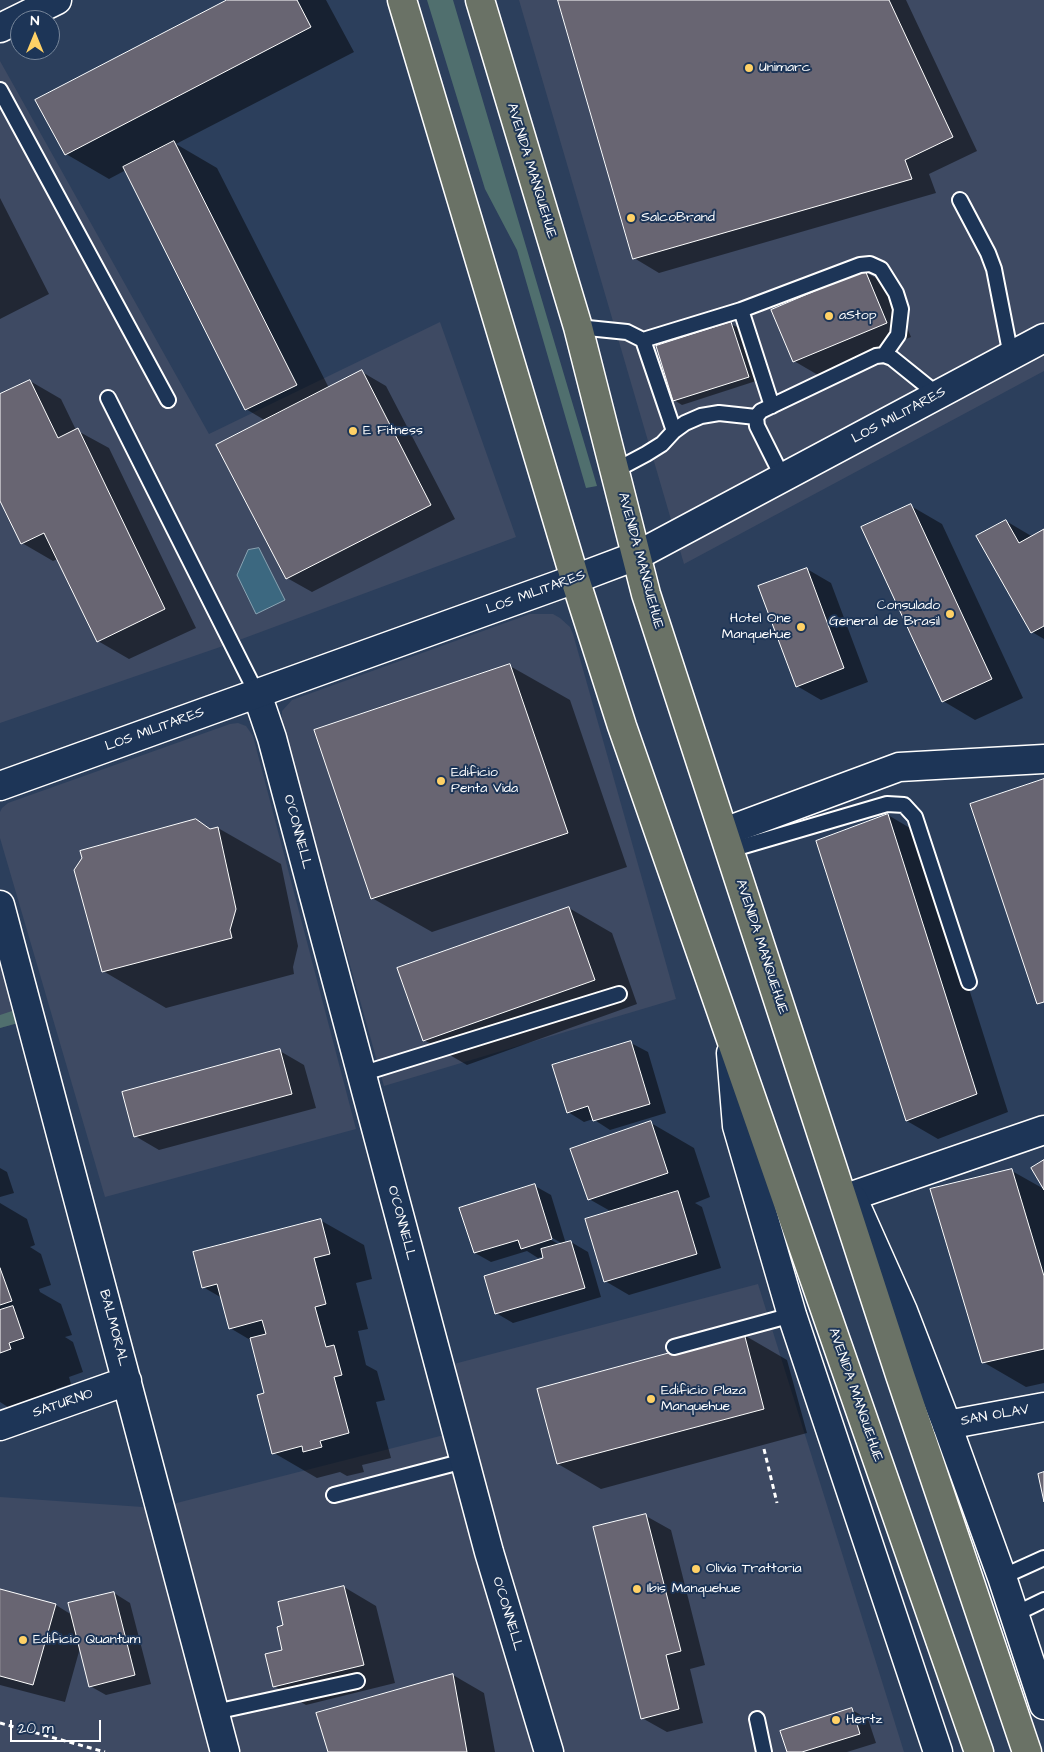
<!DOCTYPE html>
<html>
<head>
<meta charset="utf-8">
<style>
  body { margin:0 }
  #map { position:relative; width:1044px; height:1752px; overflow:hidden; background:#2c3f5c; font-family:"Architects Daughter",sans-serif }
  canvas { display:block }
  .north { position:absolute; left:10px; top:10px; width:50px; height:50px; box-sizing:border-box; background:#1d3557; border:1px solid #77869a; border-radius:50%; rotate:0deg; font-size:14px; font-weight:700; line-height:20px; text-align:center; color:#fff }
  .north::after { content:''; display:block; margin:auto; width:18px; height:22px; background:#ffd166; clip-path:polygon(50% 0,100% 100%,50% 72%,0 100%) }
  .scale { position:absolute; left:10px; top:1720px; width:91px; height:22px; box-sizing:border-box; border:2px solid #fff; border-top:0; padding-left:6px; font-size:15px; line-height:18px; white-space:nowrap; color:#fff; -webkit-text-stroke:4px #1d3557; paint-order:stroke }
</style>
</head>
<body>
<div id="map">
<canvas width="1044" height="1752"></canvas>
<div class="north">N</div>
<div class="scale">20 m</div>
</div>
<script>
const c = document.querySelector('canvas').getContext('2d');
c.lineJoin = 'round';
function fill(path, color) { c.fillStyle = color; c.fill(path, 'evenodd'); }
function trace(path, color, width, dash) { c.strokeStyle = color; c.lineWidth = width; c.lineCap = dash ? 'butt' : 'round'; c.setLineDash(dash || []); c.stroke(path); }
function label(font, color, halo, rows, align = 'center') {
  c.font = font + ' "Architects Daughter",sans-serif'; c.lineWidth = 4; c.setLineDash([]); c.textBaseline = 'middle'; c.strokeStyle = halo; c.fillStyle = color; for (const [text, x, y, turn = 0] of rows) {
    c.save(); c.translate(x, y); c.rotate((+turn || 0) * Math.PI / 180); c.textAlign = isNaN(turn) ? turn : align; if (halo) c.strokeText(text, 0, 0); c.fillText(text, 0, 0); c.restore();
  }
}
const built = new Path2D(`
  M519,0H1044V371L684,564Z
  M0,61L209,434L440,322L516,537L223,646L0,723Z
  M530,614H553L560,618L570,627L573,634L676,999L384,1086L282,723V711L292,700Z
  M238,723L246,726L253,736L356,1129L105,1197L0,838V812L2,808L8,803L230,724Z
  M0,935L18,1023L0,1028Z
  M758,1284L904,1752H0V1497L157,1508L448,1434L431,1370Z`);
const green = new Path2D(`
  M427,0H453L597,486L586,488L517,250L485,189Z
  M15,1010L18,1023L0,1028V1015Z`);
const water = new Path2D(`
  M259,548L285,600L256,614L237,575L248,550Z`);
const shadow = new Path2D(`
  M230,0H326L354,52L176,144L217,168L329,388L362,372L386,386L455,519L312,592L287,578L266,421L246,409L126,170L109,179L66,154Z
  M559,0H906L977,151L929,174L936,193L659,273L634,258Z
  M0,198L49,294L0,319Z
  M865,272L890,286L911,337L818,375L794,361Z
  M731,324L739,328L756,381L682,405L674,400Z
  M30,381L61,399L76,430L109,448L196,628L129,659L98,641L58,559L53,561L22,543L0,498V395Z
  M911,506L942,524L1023,698L975,720L943,701Z
  M1006,521L1033,537L1044,531V639L1032,632Z
  M807,569L831,583L868,682L821,700L797,686Z
  M510,666L570,700L627,867L432,932L372,898Z
  M888,815L920,834L1008,1112L938,1139L907,1121Z
  M195,820L211,830L218,828L281,864L298,946L293,967L294,974L166,1008L103,971Z
  M569,908L612,933L637,1004L467,1065L424,1040Z
  M631,1043L648,1052L666,1113L610,1130L593,1119L584,1122L568,1112Z
  M280,1051L304,1065L316,1108L159,1150L135,1136Z
  M651,1123L694,1148L710,1197L695,1203L702,1207L721,1268L629,1295L605,1281L612,1212L589,1199Z
  M0,1168L7,1172L14,1193L0,1197Z
  M1012,1171L1044,1189V1383L1026,1387L983,1362Z
  M535,1186L551,1195L566,1244L571,1242L588,1252L601,1297L513,1323L496,1313L545,1259L544,1256L538,1258L527,1251L491,1262L475,1253ZM547,1235L565,1245H560L546,1237Z
  M0,1203L27,1219L35,1245L30,1247L41,1254L51,1285L39,1289L40,1292L61,1304L72,1335L65,1337L73,1342L83,1372L69,1377L71,1384L56,1389L58,1393L11,1409L0,1402Z
  M320,1220L364,1245L372,1279L356,1283L368,1329L358,1331L366,1365L377,1371L385,1400L376,1402L391,1458L362,1465L364,1472L347,1476L340,1472L317,1478L274,1453L266,1394L252,1341L230,1328L222,1298L203,1287Z
  M744,1335L787,1360L807,1433L601,1489L558,1464L539,1390Z
  M646,1516L671,1530L705,1665L690,1669L703,1723L667,1732L642,1718Z
  M344,1587L376,1606L395,1683L306,1705L274,1686L284,1651L285,1626Z
  M0,1590L56,1605L72,1615L114,1593L130,1603L151,1684L106,1695L90,1686L80,1648L65,1702L0,1685Z
  M453,1675L484,1693L495,1752H329Z
  M852,1710L868,1719L876,1743L847,1752H788Z`);
const building = new Path2D(`
  M227,0H297L311,27L65,155L35,100Z
  M558,0H889L953,137L905,160L912,179L633,259Z
  M174,141L297,385L245,410L123,167Z
  M865,270L887,323L793,362L771,310Z
  M731,322L749,377L673,401L656,346Z
  M362,370L431,505L286,579L216,445Z
  M30,380L58,438L78,428L165,609L97,642L44,533L21,544L0,501V394Z
  M911,504L992,679L942,702L861,527Z
  M1006,520L1019,543L1044,529V626L1031,633L976,536Z
  M807,568L844,668L796,687L758,586Z
  M510,664L568,833L371,899L314,730Z
  M1044,779V1002L1037,1004L970,804Z
  M888,814L977,1094L906,1121L816,841Z
  M196,819L210,829L218,827L236,909L230,930L232,938L102,972L74,870L82,858L80,851Z
  M569,907L595,980L423,1041L397,968Z
  M631,1041L650,1104L593,1121L588,1106L567,1113L552,1065Z
  M280,1049L292,1094L134,1137L122,1092Z
  M651,1121L668,1173L588,1200L570,1149Z
  M1044,1160V1190L1031,1168Z
  M1012,1169L1044,1276V1349L982,1363L930,1189Z
  M535,1184L552,1239L521,1249L518,1240L474,1253L459,1208Z
  M678,1191L697,1254L604,1282L585,1219Z
  M321,1219L330,1254L314,1258L326,1304L315,1307L326,1347L334,1345L342,1375L334,1377L349,1433L320,1441L322,1447L303,1452L302,1446L272,1454L257,1395L264,1393L250,1338L266,1334L262,1320L229,1329L217,1284L202,1288L193,1252Z
  M571,1241L585,1288L495,1314L484,1276L543,1258L541,1249Z
  M0,1268L12,1301L0,1305Z
  M13,1306L24,1338L9,1343L11,1349L0,1353V1310Z
  M744,1333L764,1409L557,1464L537,1389Z
  M1044,1472V1502L1038,1474Z
  M646,1514L681,1651L666,1655L679,1709L641,1719L593,1527Z
  M344,1586L364,1665L273,1687L265,1654L282,1650L277,1627L283,1625L278,1602Z
  M0,1589L56,1604L33,1685L0,1676Z
  M114,1592L135,1675L89,1687L68,1603Z
  M453,1674L467,1752H328L316,1713Z
  M852,1708L860,1734L802,1752H787L780,1731Z`);
const path = new Path2D(`
  M764,1449L777,1503
  M0,1723L105,1752`);
const lane = new Path2D(`
  M0,90L168,400
  M960,200L988,253L994,269L1011,356
  M741,310L772,406
  M578,327L627,332L643,340L674,431
  M643,340L741,310L860,265L870,264L881,269L896,293L901,309L898,335L884,355
  M108,398L257,694
  M616,470L646,454L662,444L674,431L685,423L701,416L719,413L756,417
  M783,478L757,426L756,417L761,411L876,356L884,355L892,358L938,395
  M730,850L887,804L904,805L915,817L969,982
  M361,1074L619,994
  M674,1347L792,1315
  M334,1495L464,1461
  M1002,1577L1044,1558
  M1015,1614L1044,1600
  M215,1712L357,1681
  M757,1719L764,1752`);
const street = new Path2D(`
  M0,28L57,0
  M257,694L272,738L489,1552L549,1752
  M724,832L899,767L1044,759
  M0,905L225,1752
  M852,1196L1044,1130
  M947,1425L1044,1407
  M0,1426L127,1381`);
const secondary = new Path2D(`
  M0,786L575,579L636,556L1044,338
  M731,1053L737,1126L792,1315L938,1752
  M853,1199L903,1311L947,1425L1002,1577L1044,1705`);
const primary = new Path2D(`
  M402,0L575,579L622,726L979,1752
  M480,0L578,327L646,594L900,1375L1027,1752`);
const markers = [
  [749,68,5,"#ffd166"],
  [631,218,5,"#ffd166"],
  [829,316,5,"#ffd166"],
  [353,431,5,"#ffd166"],
  [950,614,5,"#ffd166"],
  [801,627,5,"#ffd166"],
  [441,781,5,"#ffd166"],
  [651,1399,5,"#ffd166"],
  [696,1569,5,"#ffd166"],
  [637,1589,5,"#ffd166"],
  [23,1640,5,"#ffd166"],
  [836,1720,5,"#ffd166"]
];
const poiNames = [
  ["Unimarc",759,68],
  ["SalcoBrand",641,218],
  ["aStop",839,316],
  ["E Fitness",363,431],
  ["Consulado",940,606,"right"],
  ["General de Brasil",940,622,"right"],
  ["Hotel One",791,619,"right"],
  ["Manquehue",791,635,"right"],
  ["Edificio",451,773],
  ["Penta Vida",451,789],
  ["Edificio Plaza",661,1391],
  ["Manquehue",661,1407],
  ["Olivia Trattoria",706,1569],
  ["Ibis Manquehue",647,1589],
  ["Edificio Quantum",33,1640],
  ["Hertz",846,1720]
];
const streetNames = [
  ["AVENIDA MANQUEHUE",531,171,73],
  ["LOS MILITARES",899,416,-28],
  ["AVENIDA MANQUEHUE",640,561,75],
  ["LOS MILITARES",536,593,-20],
  ["LOS MILITARES",155,730,-20],
  ["O'CONNELL",297,832,75],
  ["AVENIDA MANQUEHUE",761,947,72],
  ["O'CONNELL",401,1223,75],
  ["BALMORAL",113,1328,75],
  ["AVENIDA MANQUEHUE",855,1395,71],
  ["SATURNO",63,1404,-19],
  ["SAN OLAV",995,1416,-10],
  ["O'CONNELL",507,1614,73]
];
fill(built, '#3e4a63');
fill(green, '#506f6e');
fill(water, '#3c6880');
trace(water, '#8aa4b3', 1);
fill(shadow, '#0007');
fill(building, '#686572');
trace(building, '#fff', 1);
trace(lane, '#fff', 18);
trace(street, '#fff', 31);
trace(secondary, '#fff', 31);
trace(primary, '#fff', 31);
trace(path, '#fff', 3, [5, 4]);
trace(lane, '#1d3557', 14);
trace(street, '#1d3557', 28);
trace(secondary, '#1d3557', 28);
trace(primary, '#6a7266', 28);
for (const [x, y, r, color] of markers) { const dot = new Path2D(); dot.arc(x, y, r, 0, 2 * Math.PI); c.fillStyle = color; c.fill(dot); trace(dot, '#1d3557', 2); }
label('14px', '#fff', '#1d3557', poiNames, 'left');
label('14px', '#fff', '#1d3557', streetNames);
</script>
</body>
</html>
